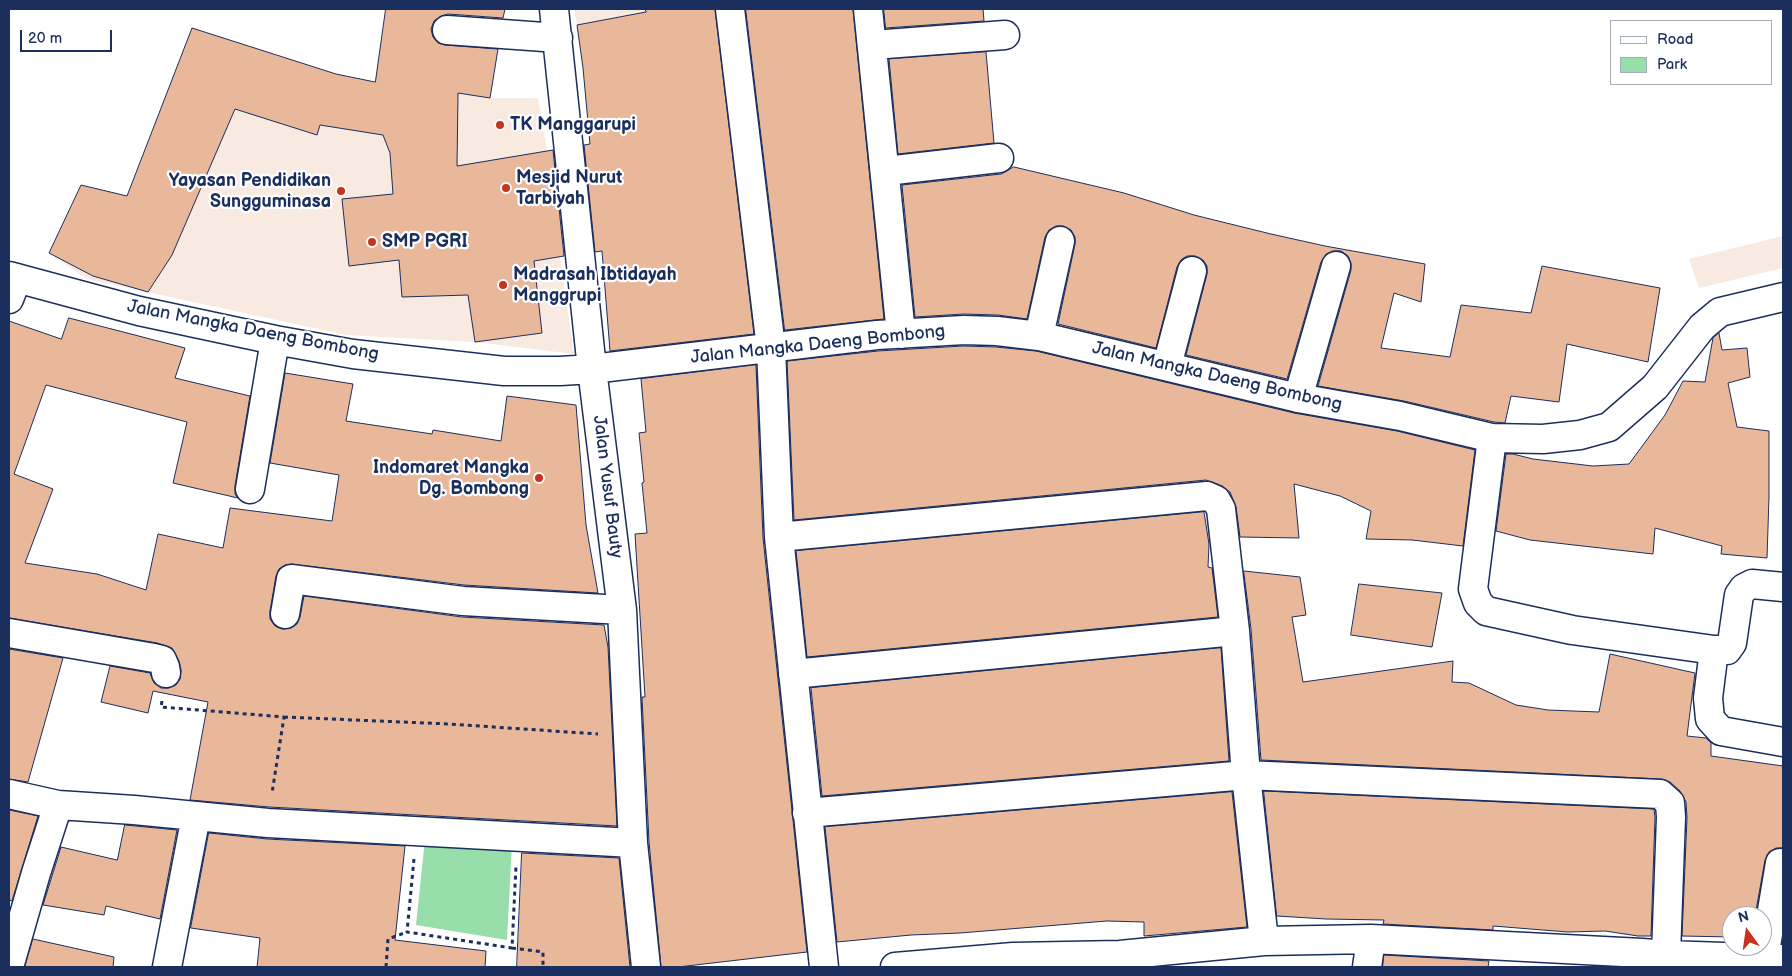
<!DOCTYPE html>
<html>
<head>
<meta charset="utf-8">
<style>
  body { margin:0 }
  #map { position:relative; width:1792px; height:976px; overflow:hidden; background:#fff; font-family:"Balsamiq Sans",sans-serif }
  canvas { display:block }
  .frame { position:absolute; inset:0; border:10px solid #1b2f5e; pointer-events:none }
  .legend { position:absolute; left:1610px; top:20px; width:162px; height:65px; box-sizing:border-box; background:#fff; border:1px solid #a4acbf; margin:0; padding:6px 9px; list-style:none; font-size:15px; color:#1b2f5e }
  .legend li { display:flex; align-items:center; gap:10px; height:25px }
  .legend b { width:25px; border:1px solid #a4acbf }
  .north { position:absolute; left:1722px; top:906px; width:50px; height:50px; box-sizing:border-box; background:#fff; border:1px solid #a4acbf; border-radius:50%; rotate:346deg; font-size:14px; font-weight:700; line-height:20px; text-align:center; color:#1b2f5e }
  .north::after { content:''; display:block; margin:auto; width:18px; height:22px; background:#c8321e; clip-path:polygon(50% 0,100% 100%,50% 72%,0 100%) }
  .scale { position:absolute; left:20px; top:30px; width:92px; height:22px; box-sizing:border-box; border:2px solid #1b2f5e; border-top:0; padding-left:6px; font-size:15px; line-height:18px; white-space:nowrap; color:#1b2f5e; -webkit-text-stroke:4px #fff; paint-order:stroke }
</style>
</head>
<body>
<div id="map">
<canvas width="1792" height="976"></canvas>
<div class="frame"></div>
<ul class="legend">
<li><b style="height:6px;background:#fff"></b>Road</li>
<li><b style="height:14px;background:#97deab"></b>Park</li>
</ul>
<div class="north">N</div>
<div class="scale">20 m</div>
</div>
<script>
const c = document.querySelector('canvas').getContext('2d');
c.lineJoin = 'round';
function fill(path, color) { c.fillStyle = color; c.fill(path, 'evenodd'); }
function trace(path, color, width, dash) { c.strokeStyle = color; c.lineWidth = width; c.lineCap = dash ? 'butt' : 'round'; c.setLineDash(dash || []); c.stroke(path); }
function label(font, color, halo, rows, align = 'center') {
  c.font = font + ' "Balsamiq Sans",sans-serif'; c.lineWidth = 4.5; c.setLineDash([]); c.textBaseline = 'middle'; c.strokeStyle = halo; c.fillStyle = color; for (const [text, x, y, turn = 0] of rows) {
    c.save(); c.translate(x, y); c.rotate((+turn || 0) * Math.PI / 180); c.textAlign = isNaN(turn) ? turn : align; if (halo) c.strokeText(text, 0, 0); c.fillText(text, 0, 0); c.restore();
  }
}
const built = new Path2D(`
  M574,9H646V12L577,25Z
  M192,28L337,75L375,82L490,98H538L547,151L560,257L574,354L475,342L346,335L87,279L49,253L81,185L127,196Z
  M1783,236V268L1699,288L1689,259Z`);
const green = new Path2D(`
  M425,839L512,843L507,940L416,925Z`);
const building = new Path2D(`
  M386,9H505L503,18L448,14L441,16L434,21L431,29L433,37L438,43L445,45L498,49L490,98L458,93L457,166L553,150L564,256L534,261L542,333L475,342L468,295L402,297L399,260L349,266L342,199L393,194L390,153L383,135L320,125L317,135L235,109L172,255L148,292L93,276L49,253L81,185L127,196L192,28L336,74L375,82Z
  M645,9H715L754,334L610,351L602,251L595,252L584,145L590,144L583,68L577,25L646,12Z
  M746,9H853L884,319L785,330Z
  M884,9H983L984,21L886,28Z
  M986,52L994,143L898,154L889,59Z
  M1014,167L1124,193L1194,215L1271,234L1325,246L1425,264L1421,302L1394,293L1381,348L1450,357L1461,305L1531,313L1542,266L1660,288L1648,362L1567,344L1559,402L1511,396L1505,423L1494,422L1404,401L1318,386L1351,270V263L1348,256L1341,251H1333L1326,254L1321,262L1287,379L1186,355L1207,274V266L1203,260L1195,256H1187L1181,260L1177,267L1156,348L1058,324L1075,244V237L1071,230L1063,226H1056L1049,230L1045,237L1027,319L998,315L964,314L915,317L902,185L1001,174Z
  M69,318L185,348L175,378L250,396L235,486V494L238,498L173,483L187,422L46,385L14,474L53,489L25,563L97,574L146,590L158,534L223,548L230,508L332,521L339,475L270,463L285,373L353,384L346,421L432,434L433,430L501,441L507,396L576,405L586,525L598,593L464,585L292,564L285,565L279,569L276,576L270,611V619L275,626L282,629L291,628L297,624L300,617L304,596L462,617L604,625L608,647L617,826L269,807L190,800L208,702L153,691L148,713L101,702L110,666L150,673L154,683L161,688H169L176,685L180,679L181,670L179,661L172,648L157,643L9,618V321L61,339Z
  M1719,333L1722,350L1747,348L1750,377L1728,383L1737,427L1769,431V497L1767,558L1721,554L1722,546L1655,528L1653,554L1530,540L1496,531L1506,454H1513L1533,459L1593,466L1629,464L1665,415L1683,381L1705,382L1713,338Z
  M964,346L996,347L1036,351L1294,413L1397,431L1475,450L1463,546L1412,540L1366,539L1371,511L1340,496L1294,484L1299,538L1240,537L1236,507L1230,492L1222,486L1206,480L794,520L787,361L878,351Z
  M756,365L763,538L807,952L678,967H661L649,842L642,697H645L635,534L647,533L642,483L644,482L639,433L646,432L641,379Z
  M1204,512L1209,544L1208,567L1212,568L1218,617L807,657L796,551Z
  M1244,571L1300,577L1306,615L1292,617L1303,682L1453,661L1452,682L1469,683L1516,705L1548,710L1599,712L1610,654L1695,673L1687,736L1706,738L1711,743V756L1783,766V848H1776L1769,852L1765,860L1755,916H1732V937L1682,936L1687,818L1686,802L1680,791L1670,782L1661,779L1261,760L1251,629Z
  M1359,584L1442,593L1432,647L1351,635Z
  M1221,648L1229,761L822,796L811,688Z
  M9,649L63,658L28,782L9,779Z
  M1264,791L1654,809L1655,817L1651,936H1638L1605,931L1568,932L1493,926V930L1383,924L1384,920L1326,919L1277,916Z
  M1232,792L1247,927L1144,936V922L1107,921L960,933L911,935L837,942L825,827Z
  M9,810L38,816L12,901L9,900Z
  M125,825L177,830L160,919L106,906L104,915L43,905L61,847L117,860Z
  M209,833L267,839L405,846L395,940L486,951L485,967H257L260,938L191,928Z
  M522,853L619,858L630,967H517Z
  M33,939L114,957L113,967H25Z
  M1384,955L1489,961L1488,967H1383Z`);
const path = new Path2D(`
  M162,701L161,707L284,717L272,793
  M284,717L449,724L598,734
  M414,859L407,932L512,948L516,866
  M512,948L543,952V967
  M386,967L388,939L407,932`);
const minor = new Path2D(`
  M554,9L592,369L622,610L633,843L646,967
  M730,9L771,348L779,537L824,967
  M868,9L901,334
  M447,30L558,38
  M873,45L1005,35
  M886,171L999,158
  M9,276L139,311L275,340L353,354L504,371H560L592,369L877,335L964,330L997,331L1039,336L1298,398L1400,416L1492,438L1543,439L1580,435L1609,427L1655,387L1702,327L1720,312L1783,297
  M9,299L17,278
  M1039,336L1060,241
  M1167,366L1192,271
  M1298,398L1336,266
  M1492,438L1473,589L1478,603L1486,611L1572,630L1714,650H1727L1732,643L1739,595L1744,588L1752,584L1783,587
  M250,489L275,340
  M779,537L1207,496L1216,500L1221,509L1235,631L1246,775L1264,941
  M285,614L291,579L463,601L622,610
  M9,633L154,658L162,660L165,667L166,673
  M1714,650L1708,698L1710,719L1721,731L1783,742
  M793,674L1235,631
  M9,794L58,805
  M807,813L1246,775L1660,794L1670,803L1671,817L1666,955
  M9,967L36,873L58,805L134,810L268,823L633,843
  M167,967L196,816
  M895,967L1013,957L1120,955L1264,941L1371,939L1642,953L1666,955L1783,959
  M1367,967L1371,939
  M1764,967V958L1780,863L1783,864`);
const markers = [
  [500,125,5,"#c8321e"],
  [506,188,5,"#c8321e"],
  [341,191,5,"#c8321e"],
  [372,242,5,"#c8321e"],
  [503,285,5,"#c8321e"],
  [539,478,5,"#c8321e"]
];
const poiNames = [
  ["TK Manggarupi",510,125],
  ["Mesjid Nurut",516,178],
  ["Tarbiyah",516,199],
  ["Yayasan Pendidikan",331,181,"right"],
  ["Sungguminasa",331,202,"right"],
  ["SMP PGRI",382,242],
  ["Madrasah Ibtidayah",513,275],
  ["Manggrupi",513,296],
  ["Indomaret Mangka",529,468,"right"],
  ["Dg. Bombong",529,489,"right"]
];
const streetNames = [
  ["Jalan Mangka Daeng Bombong",253,331,11],
  ["Jalan Mangka Daeng Bombong",818,345,-6],
  ["Jalan Mangka Daeng Bombong",1217,377,13],
  ["Jalan Yusuf Bauty",607,487,83]
];
fill(built, '#f8e9e1');
fill(green, '#97deab');
fill(building, '#e9b79a');
trace(building, '#1b2f5e', 1);
trace(minor, '#1b2f5e', 31);
trace(path, '#1b2f5e', 3, [4, 4]);
trace(minor, '#fff', 28);
for (const [x, y, r, color] of markers) { const dot = new Path2D(); dot.arc(x, y, r, 0, 2 * Math.PI); c.fillStyle = color; c.fill(dot); trace(dot, '#fff', 2); }
label('bold 18px', '#1b2f5e', '#fff', poiNames, 'left');
label('18px', '#1b2f5e', '#fff', streetNames);
</script>
</body>
</html>
